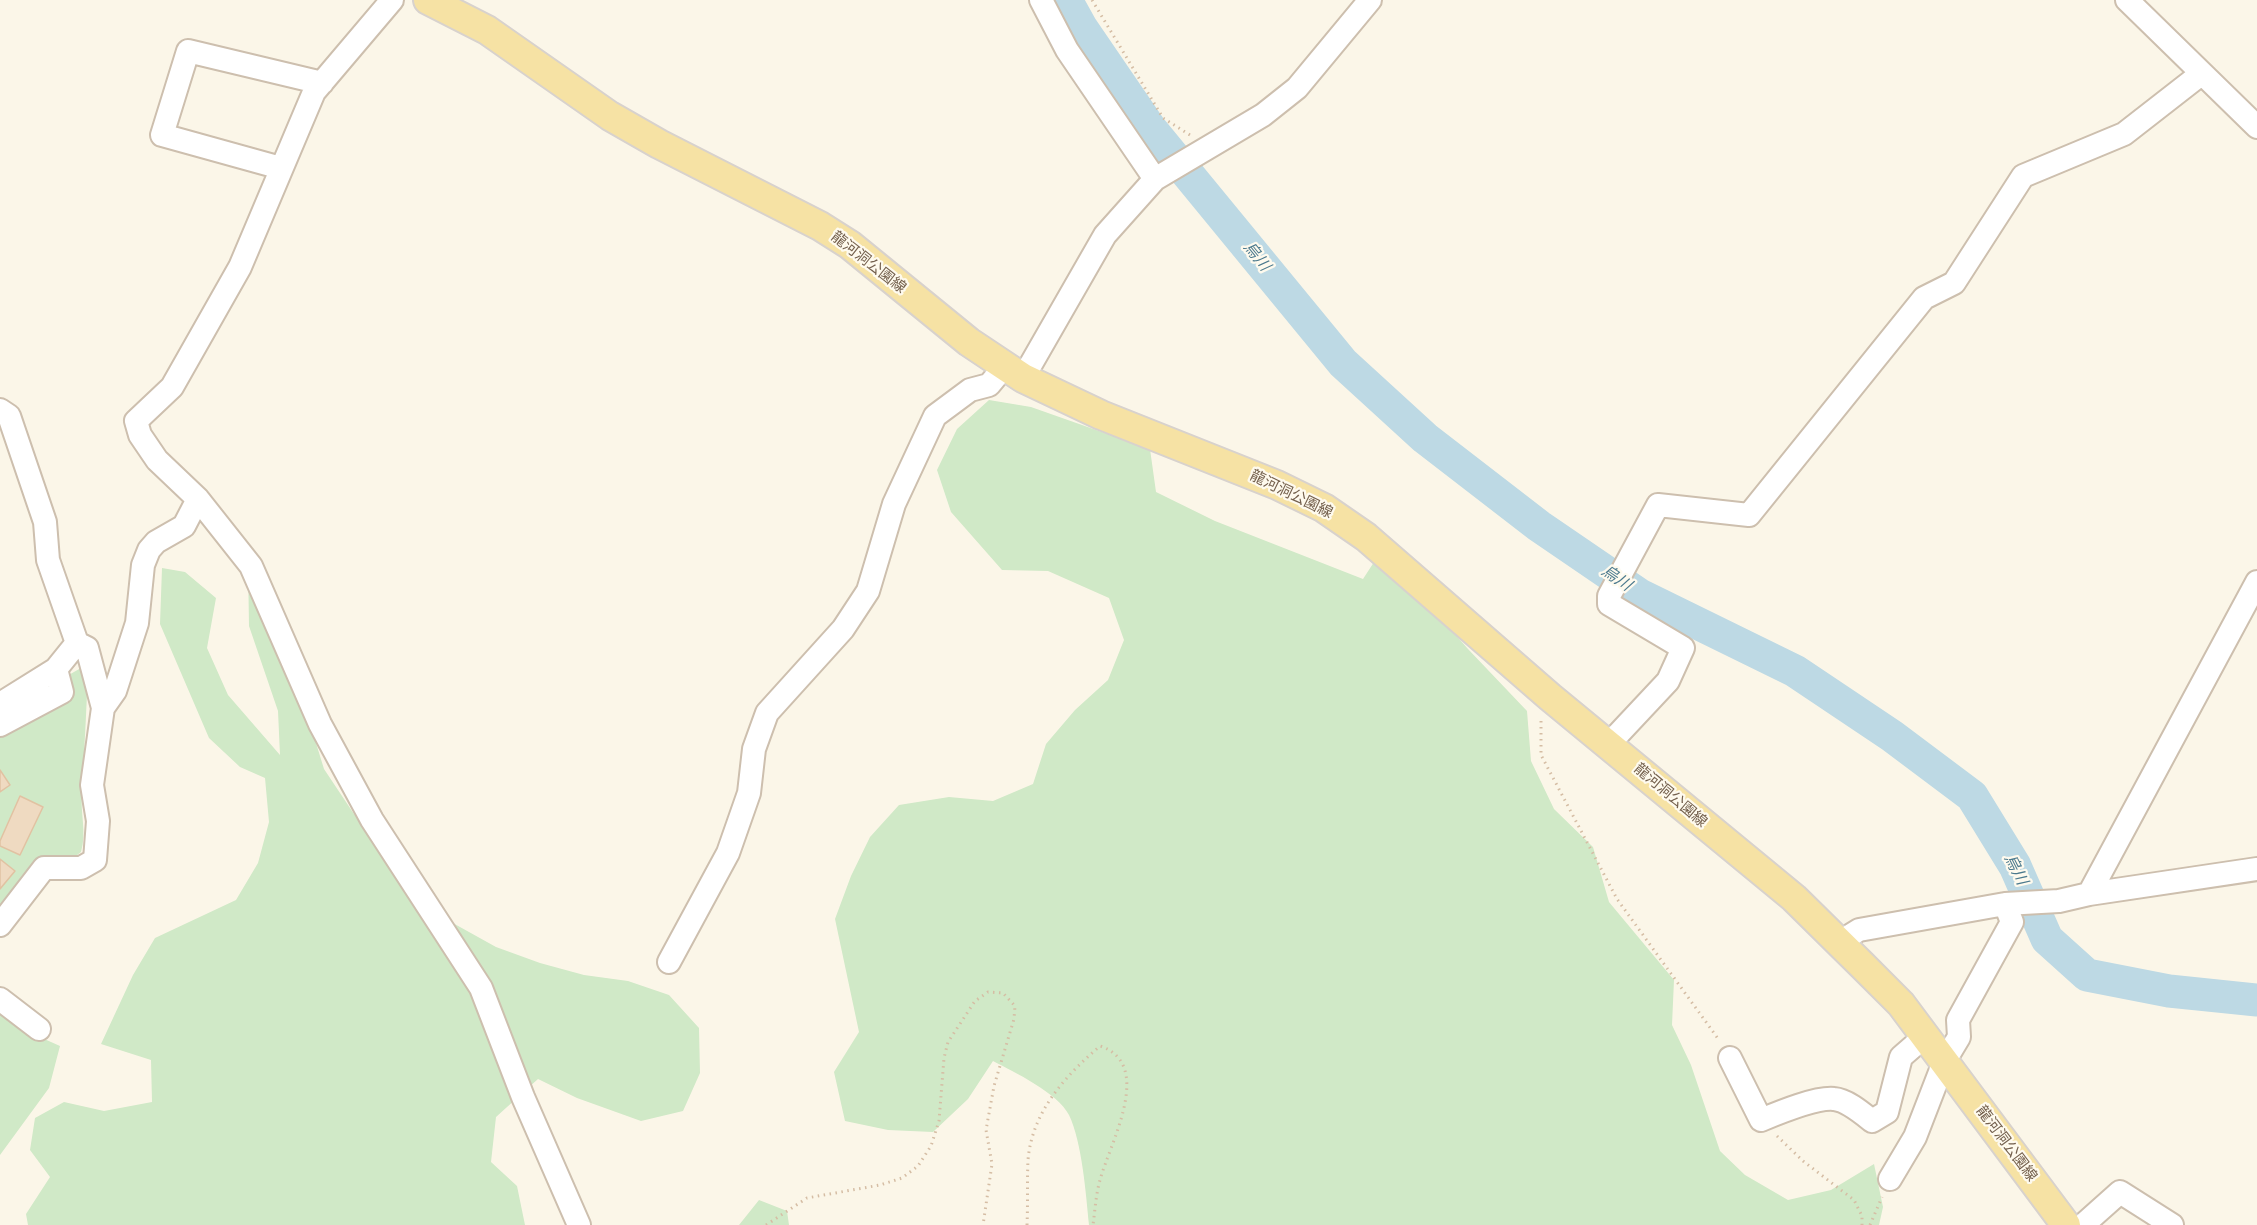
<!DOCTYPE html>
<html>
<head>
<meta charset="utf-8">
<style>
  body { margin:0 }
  canvas { display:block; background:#fbf6e8 }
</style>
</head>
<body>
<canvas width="2257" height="1225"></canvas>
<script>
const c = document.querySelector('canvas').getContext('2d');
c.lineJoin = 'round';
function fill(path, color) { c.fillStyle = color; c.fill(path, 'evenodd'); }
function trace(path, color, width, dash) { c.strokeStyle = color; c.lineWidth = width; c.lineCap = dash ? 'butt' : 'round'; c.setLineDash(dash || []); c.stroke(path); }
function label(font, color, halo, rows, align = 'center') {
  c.font = font + ' "Titillium Web","Noto Sans JP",sans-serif'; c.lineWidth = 4.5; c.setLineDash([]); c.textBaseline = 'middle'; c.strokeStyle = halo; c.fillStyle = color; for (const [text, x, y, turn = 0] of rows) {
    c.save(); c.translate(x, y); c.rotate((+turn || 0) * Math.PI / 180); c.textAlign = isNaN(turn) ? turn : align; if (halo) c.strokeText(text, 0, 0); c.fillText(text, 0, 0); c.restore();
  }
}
const green = new Path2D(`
  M989,400L1031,407L1150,449L1156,492L1215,521L1363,579L1376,559L1418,592L1468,649L1527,711L1531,761L1554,809L1593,847L1609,902L1674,980L1672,1025L1691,1065L1720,1151L1745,1175L1788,1200L1831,1190L1874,1164L1883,1207L1879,1225H1089C1086,1194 1082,1142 1069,1115C1058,1093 1014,1072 993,1061L968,1099L933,1132L888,1130L845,1121L834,1072L859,1032L835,919L851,876L870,837L899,805L949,797L993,801L1033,784L1046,744L1075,710L1108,680L1124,640L1109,598L1048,571L1002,570L951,512L937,470L957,429Z
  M248,562L291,662L324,769L354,814L386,847L442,917L496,947L540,963L584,975L628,981L669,995L699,1028L700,1073L683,1111L641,1121L577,1098L538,1079L496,1117L491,1162L517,1186L525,1225H28L26,1214L50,1177L30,1150L35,1118L64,1102L104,1111L152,1102L151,1060L101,1044L133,975L155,938L236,900L258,863L269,822L265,778L240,767L209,738L160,624L162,568L185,572L216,598L207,648L228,695L280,755L278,711L249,626Z
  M88,664C87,707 84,750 82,793C80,814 87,832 81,852L0,916V714Z
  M0,1008L33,1034L60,1046L49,1088L0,1155Z
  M759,1200L787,1211L789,1225H739Z`);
const river = new Path2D(`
  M1066,0L1081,27L1150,128L1343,363L1425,438L1539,526L1640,595L1795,671L1892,736L1972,796L2015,866L2047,939L2087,975L2169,991L2257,1000`);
const building = new Path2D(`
  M0,770L10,785L0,792Z
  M20,796L43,807L20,855L0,846V841Z
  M0,859L15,871L0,889Z`);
const path = new Path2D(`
  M1092,0L1163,118L1190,135
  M1541,721V755L1617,899L1719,1040
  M1777,1136L1803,1161L1854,1200L1862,1216V1225
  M766,1225L807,1198L880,1185L902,1178L918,1166L931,1146L939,1121L944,1058L948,1042L975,1001L988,992L1003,993L1015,1006L1014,1019L994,1086L986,1130L992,1164L983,1225
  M1027,1225C1028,1203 1027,1182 1028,1160C1032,1112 1065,1076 1100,1046C1155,1064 1110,1143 1100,1180C1096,1194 1095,1210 1093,1225
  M1870,1225L1882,1197`);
const minor = new Path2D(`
  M392,0L314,92L240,267L172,387L136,421L140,435L157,460L198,499L251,566L320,724L372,820L481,988L523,1097L579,1225
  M1041,0L1067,50L1155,179
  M2127,0L2257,127
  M281,168L162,135L188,51L322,83
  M1023,378L1105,235L1155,179L1263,115L1297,88L1370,0
  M0,410L9,416L45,522L48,560L77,643
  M0,704L56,669L77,643L87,648L103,708
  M0,725L62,692L56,669
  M1608,745L1668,681L1683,648L1609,604V596L1658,505L1749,515L1924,298L1954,283L2023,176L2124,134L2201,74
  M2089,894L2257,582
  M0,925L44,868H81L95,860L98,821L92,785L103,708L115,691L137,623L143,565L149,550L156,542L184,526L198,499
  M1838,943L1859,930L2005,904L2059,901L2089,894L2257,869
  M669,962L728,853L749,793L754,749L767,713L843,629L868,591L894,504L935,416L970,390L989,385L1004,367
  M0,999L39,1029
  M1730,1058L1761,1120C1778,1113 1816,1097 1834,1099C1847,1100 1862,1113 1872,1121L1887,1112L1901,1057L1924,1037
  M1890,1179L1915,1137L1944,1062L1959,1037L1958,1020L2012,922L2005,904
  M2083,1225L2120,1192L2172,1225`);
const major = new Path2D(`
  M428,0L487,30L610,116L659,144L820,226L850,245L969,342L1023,378L1101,415L1277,485L1324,508L1366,537L1550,697L1794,898L1862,965L1901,1004L2066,1225`);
const streetNames = [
  ["龍河洞公園線",868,263,38],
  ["龍河洞公園線",1291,495,26],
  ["龍河洞公園線",1670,796,40],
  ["龍河洞公園線",2006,1144,53]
];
const waterNames = [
  ["烏川",1256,257,51],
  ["烏川",1616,579,34],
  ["烏川",2015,870,63]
];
fill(green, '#d0e9c7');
trace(river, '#bdd9e4', 33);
fill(building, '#efdac1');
trace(building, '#e1c2a2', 1.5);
trace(minor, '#cdbfae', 26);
trace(major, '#d8d2cd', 32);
trace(path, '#d5bda4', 3, [1.5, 4.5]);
trace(minor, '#fff', 22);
trace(major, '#f6e2a4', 28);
label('15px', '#74604d', '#fefaee', streetNames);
label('italic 16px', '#4b798d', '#fefaee', waterNames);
</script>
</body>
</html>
